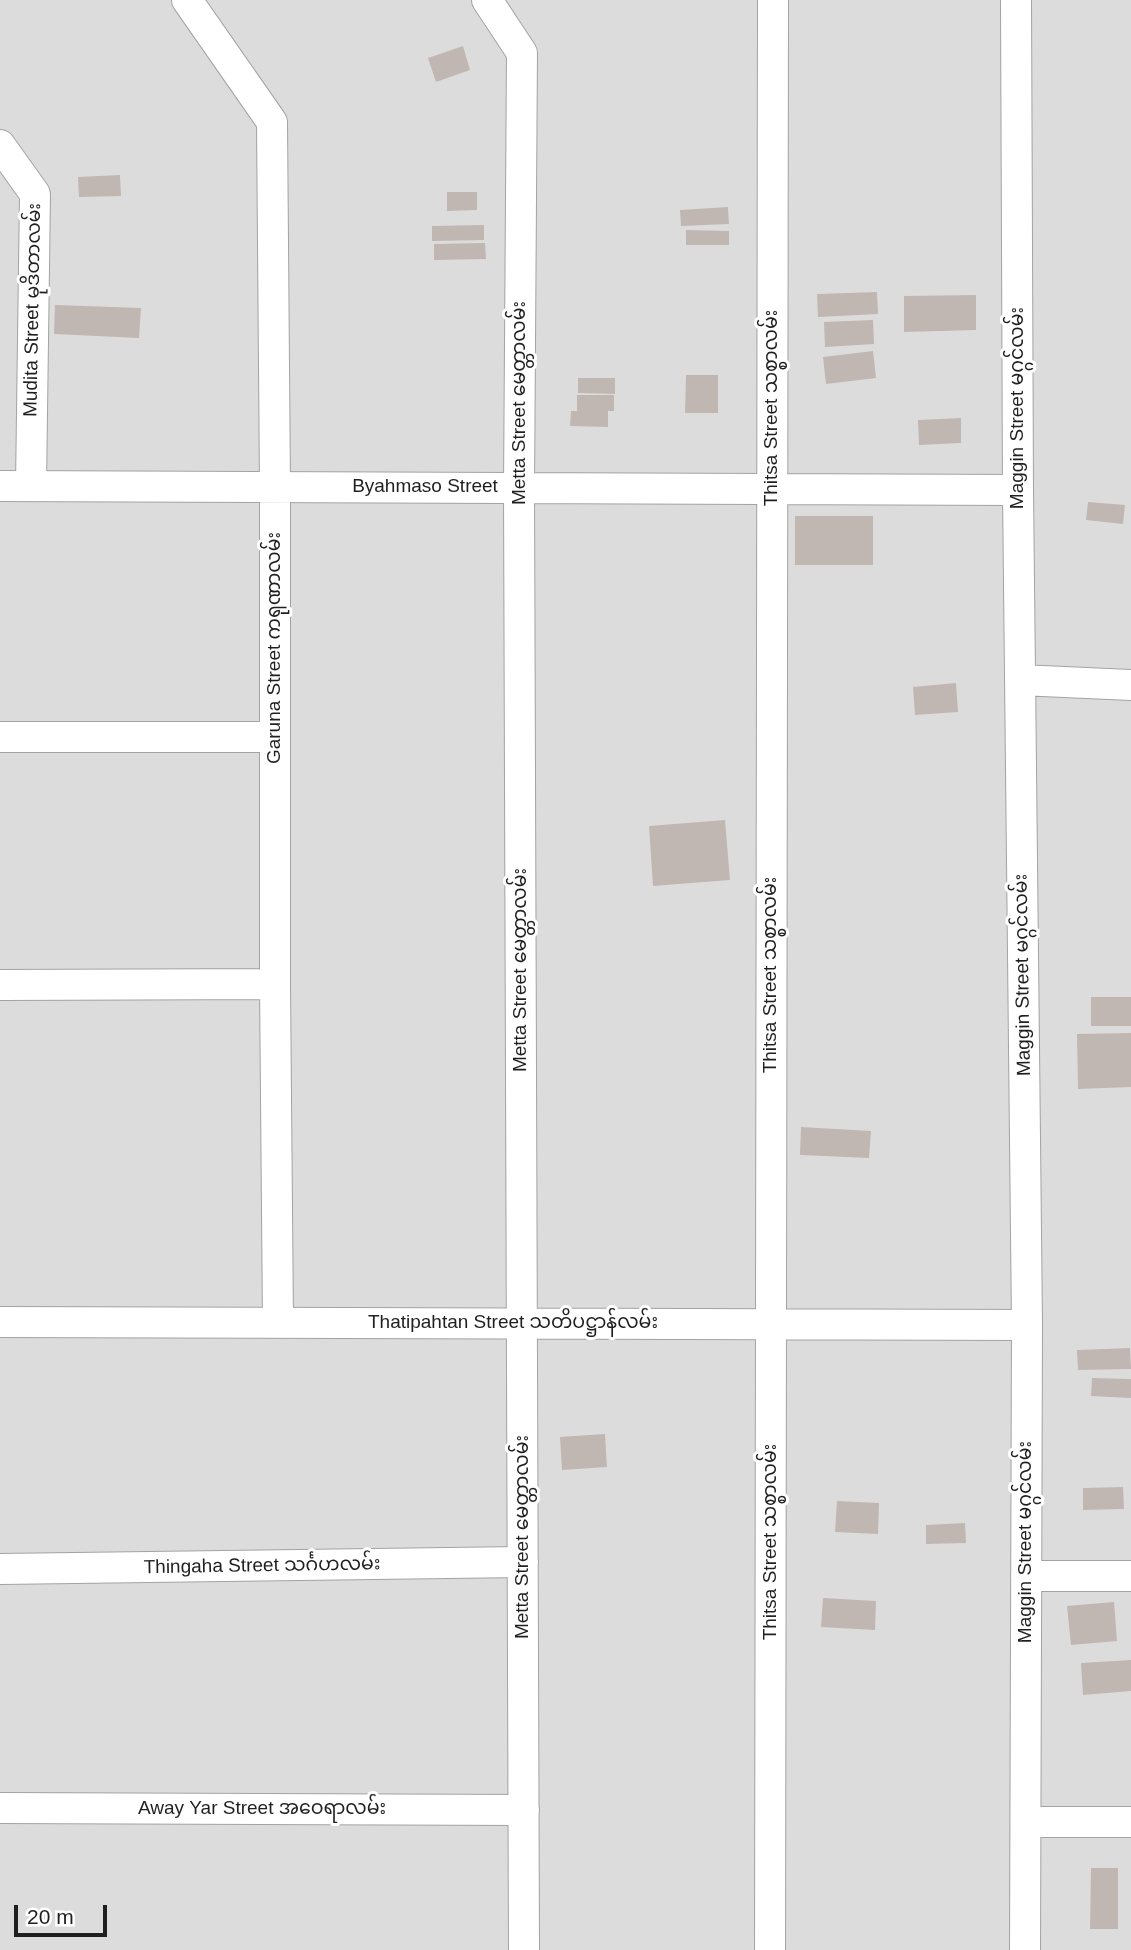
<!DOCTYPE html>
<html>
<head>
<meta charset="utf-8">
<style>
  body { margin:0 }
  #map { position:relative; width:1131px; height:1950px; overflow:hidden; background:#efece7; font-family:Helvetica,sans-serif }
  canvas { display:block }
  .scale { position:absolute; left:14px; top:1905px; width:93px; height:32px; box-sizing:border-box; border:4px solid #1f1f1f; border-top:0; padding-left:9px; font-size:21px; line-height:24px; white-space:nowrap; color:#1f1f1f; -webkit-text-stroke:5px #fff; paint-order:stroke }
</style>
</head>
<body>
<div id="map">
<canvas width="1131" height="1950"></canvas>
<div class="scale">20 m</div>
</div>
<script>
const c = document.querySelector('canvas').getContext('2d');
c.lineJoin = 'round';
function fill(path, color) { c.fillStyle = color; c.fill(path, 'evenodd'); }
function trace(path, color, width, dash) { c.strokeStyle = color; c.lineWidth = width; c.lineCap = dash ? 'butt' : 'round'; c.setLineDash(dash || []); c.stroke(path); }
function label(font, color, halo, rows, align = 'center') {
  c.font = font + ' Helvetica,"Noto Sans Myanmar",sans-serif'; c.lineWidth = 6; c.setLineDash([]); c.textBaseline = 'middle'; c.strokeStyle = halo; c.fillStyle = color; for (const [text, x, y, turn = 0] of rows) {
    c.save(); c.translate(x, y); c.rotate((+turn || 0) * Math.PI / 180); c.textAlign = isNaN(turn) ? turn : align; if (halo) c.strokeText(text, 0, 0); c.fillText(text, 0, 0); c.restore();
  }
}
const residential = new Path2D(`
  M0,0H1131V1950H0Z`);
const building = new Path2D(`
  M463,46L470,70L436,82L428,58Z
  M120,175L121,196L79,197L78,177Z
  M447,192H477V210L447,211Z
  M728,207L729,224L681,226L680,210Z
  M484,225V240L432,241V226Z
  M686,230L729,231V245H686Z
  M485,243L486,259L434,260V244Z
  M877,292L878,314L818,317L817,294Z
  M976,295V330L904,332V296Z
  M55,305L141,308L139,338L54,334Z
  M873,320L874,344L825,347L824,322Z
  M873,351L876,378L826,384L823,357Z
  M686,375H718V413H685Z
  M578,378H615V394L578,393Z
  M577,395H614V411H608V427L570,426L571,411H577Z
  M961,418V443L919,445L918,420Z
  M1088,502L1125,505L1123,524L1086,520Z
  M795,516H873V565H795Z
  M956,683L958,712L915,715L913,687Z
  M725,820L730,880L653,886L649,826Z
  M1091,997H1131V1026H1091Z
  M1131,1033V1087L1078,1089L1077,1034Z
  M801,1127L871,1131L869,1158L800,1155Z
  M1130,1348L1131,1369L1078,1370L1077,1350Z
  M1092,1378L1131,1379V1398L1091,1396Z
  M605,1434L607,1467L562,1470L560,1437Z
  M1123,1487L1124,1509L1083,1510V1488Z
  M837,1501L879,1503L878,1534L835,1532Z
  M965,1523L966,1543L926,1544V1525Z
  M823,1598L876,1601L875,1630L821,1627Z
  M1114,1602L1117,1641L1071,1645L1067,1606Z
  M1131,1660V1691L1083,1695L1081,1663Z
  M1091,1868H1118V1929H1090Z`);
const street = new Path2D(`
  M187,0L272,122L275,487V984L278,1323
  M487,0L522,53L519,488L524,1950
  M1016,0L1018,490L1027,1325L1025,1950
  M0,145L35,194L31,486
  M0,486L1018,490
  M1020,680L1131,685
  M0,737H275
  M0,985L275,984
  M0,1322L1027,1325
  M0,1569L523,1562
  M1026,1576H1131
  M0,1808L524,1810
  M1026,1822H1131
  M770,1950L773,0`);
const streetNames = [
  ["Mudita Street မုဒိတာလမ်း",33,310,-89],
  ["Metta Street မေတ္တာလမ်း",520,403,-90],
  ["Thitsa Street သစ္စာလမ်း",772,408,-90],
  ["Maggin Street မဂ္ဂင်လမ်း",1018,408,-90],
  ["Byahmaso Street",425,487],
  ["Garuna Street ကရုဏာလမ်း",275,648,-90],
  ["Metta Street မေတ္တာလမ်း",521,970,-90],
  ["Thitsa Street သစ္စာလမ်း",771,975,-90],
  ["Maggin Street မဂ္ဂင်လမ်း",1023,975,-91],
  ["Thatipahtan Street သတိပဋ္ဌာန်လမ်း",513,1323],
  ["Metta Street မေတ္တာလမ်း",523,1537,-90],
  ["Thitsa Street သစ္စာလမ်း",771,1542,-90],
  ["Maggin Street မဂ္ဂင်လမ်း",1026,1542,-90],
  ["Thingaha Street သင်္ဂဟလမ်း",262,1566,-1],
  ["Away Yar Street အဝေရာလမ်း",262,1809]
];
fill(residential, '#dddcdd');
fill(building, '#c0b7b3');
trace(street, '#a3a3a3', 32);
trace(street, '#fff', 30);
label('19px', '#1f1f1f', '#fff', streetNames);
</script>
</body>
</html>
